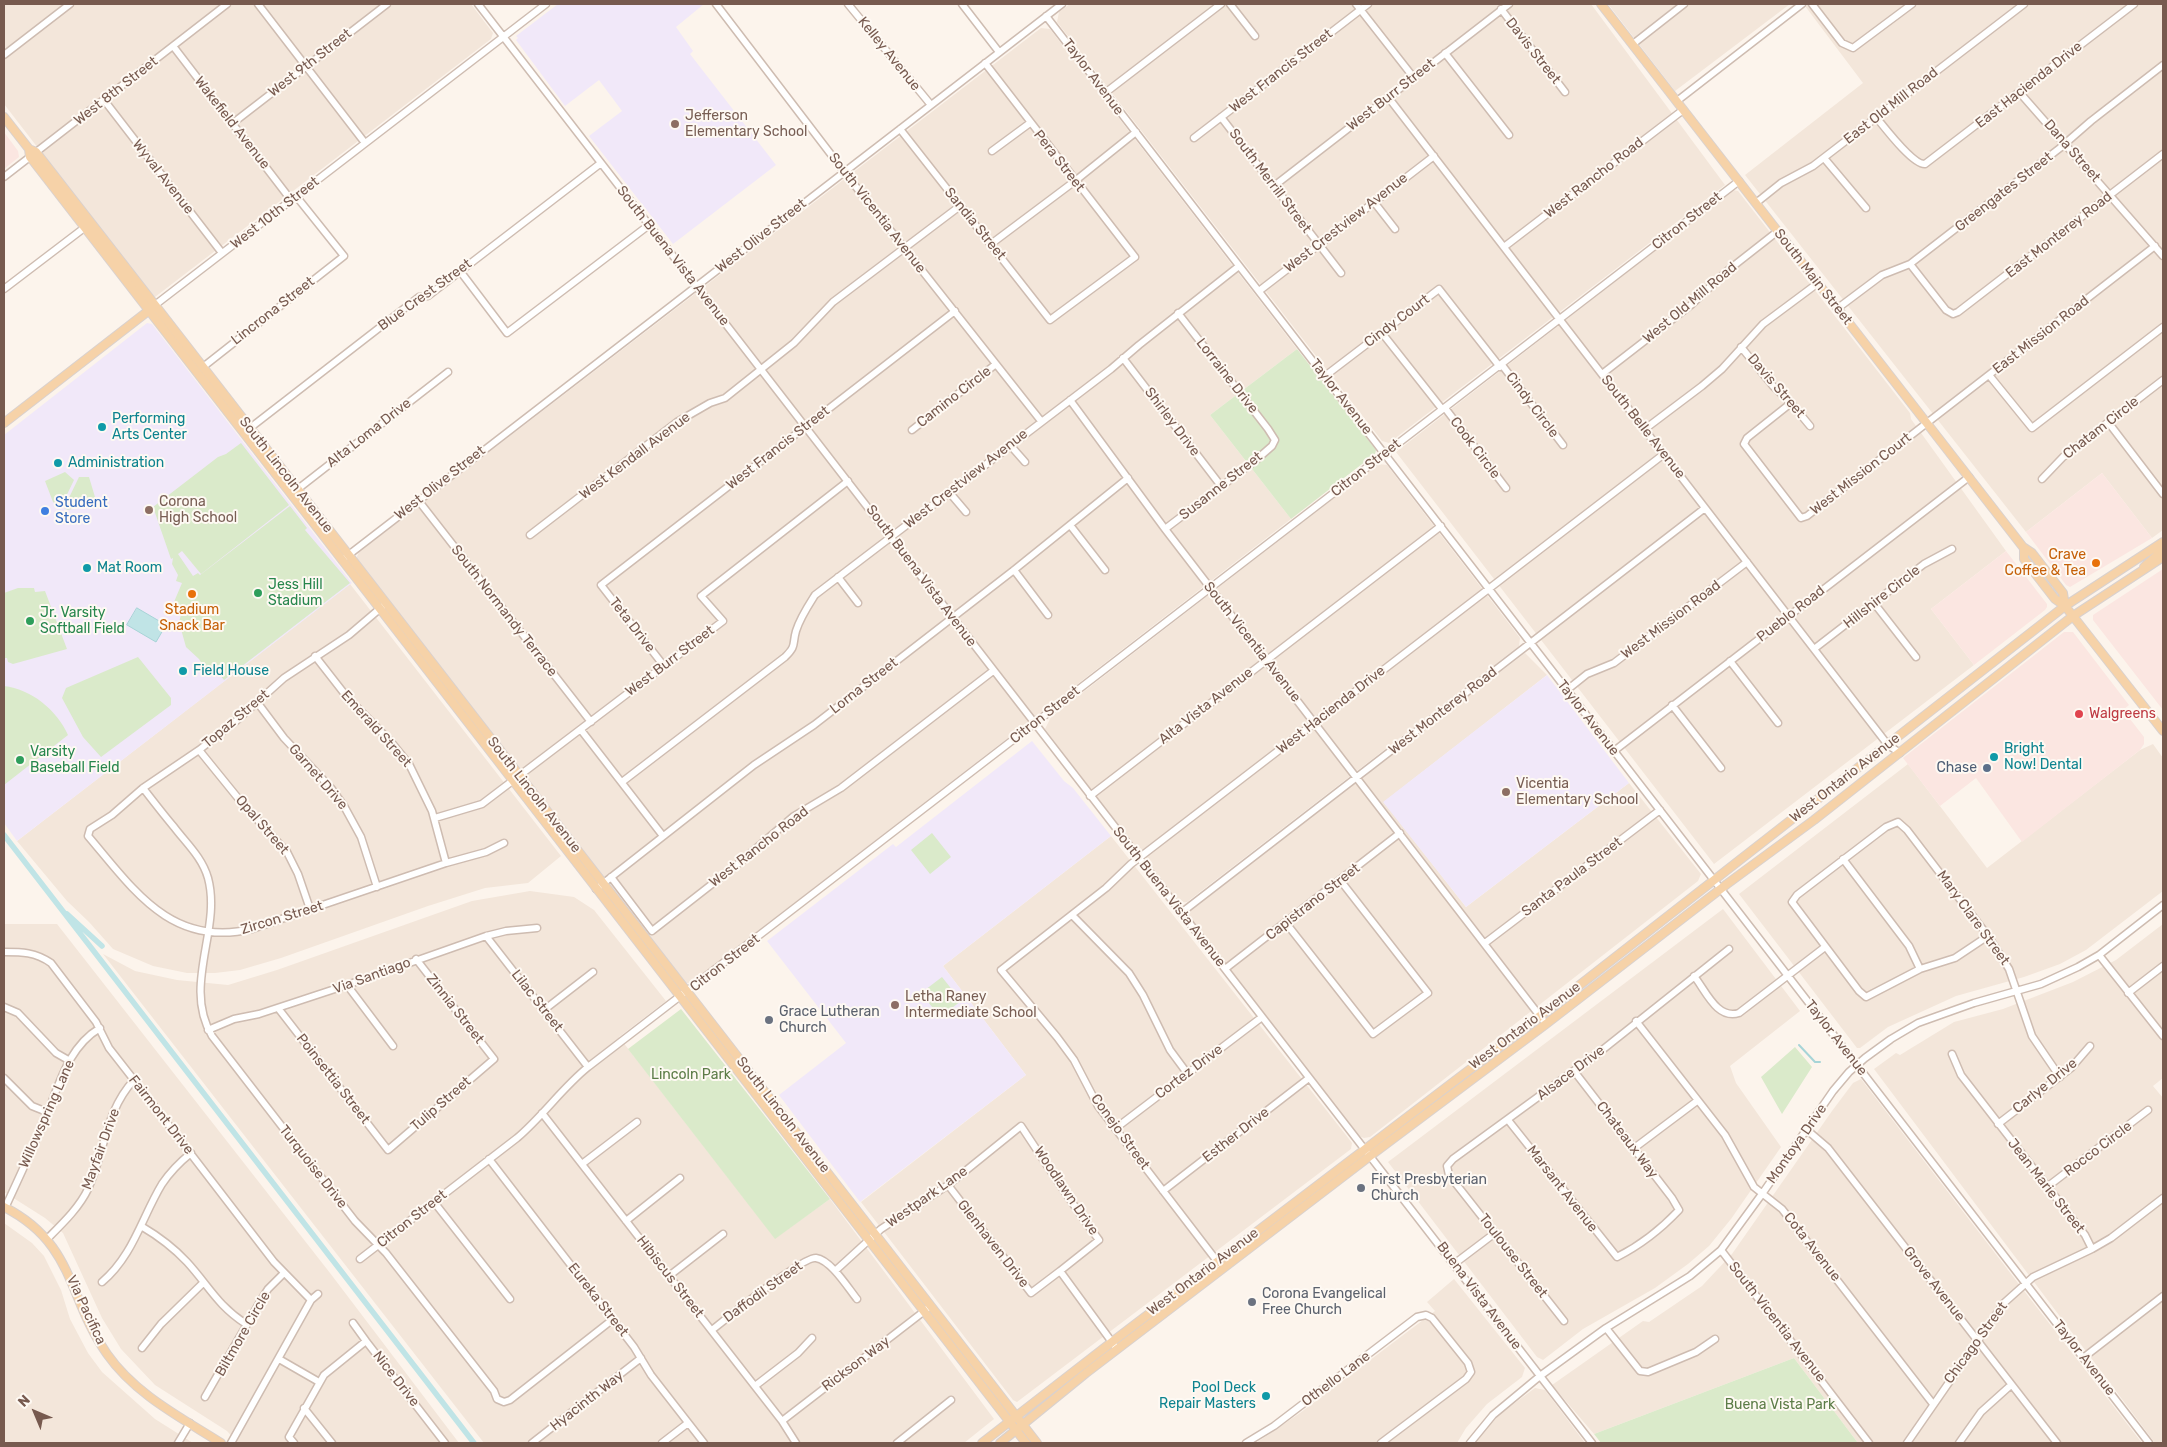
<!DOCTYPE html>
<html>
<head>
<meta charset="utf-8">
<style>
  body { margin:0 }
  #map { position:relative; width:2167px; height:1447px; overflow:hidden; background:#fcf4ec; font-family:Rubik,sans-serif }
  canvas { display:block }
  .frame { position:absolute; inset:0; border:5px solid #775a4f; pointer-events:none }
  .north { position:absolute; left:10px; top:1387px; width:50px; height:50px; -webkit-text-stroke:4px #fef9f3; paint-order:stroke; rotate:315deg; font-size:14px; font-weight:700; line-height:20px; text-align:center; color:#775a4f }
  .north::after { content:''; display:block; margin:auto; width:18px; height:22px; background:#775a4f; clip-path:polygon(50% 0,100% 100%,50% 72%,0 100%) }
</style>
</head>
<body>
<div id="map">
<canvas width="2167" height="1447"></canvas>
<div class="frame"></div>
<div class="north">N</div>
</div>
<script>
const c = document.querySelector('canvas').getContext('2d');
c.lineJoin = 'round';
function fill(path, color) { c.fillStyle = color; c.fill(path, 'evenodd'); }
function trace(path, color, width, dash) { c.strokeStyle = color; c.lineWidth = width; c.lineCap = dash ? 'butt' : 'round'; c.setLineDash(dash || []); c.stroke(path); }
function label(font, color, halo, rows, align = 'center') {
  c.font = font + ' Rubik,sans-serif'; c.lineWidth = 4; c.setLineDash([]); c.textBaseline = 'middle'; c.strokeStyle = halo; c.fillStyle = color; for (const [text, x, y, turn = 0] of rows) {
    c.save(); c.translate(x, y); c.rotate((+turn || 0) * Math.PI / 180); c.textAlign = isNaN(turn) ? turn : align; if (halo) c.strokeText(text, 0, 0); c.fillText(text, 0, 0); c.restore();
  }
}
const residential = new Path2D(`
  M6,4H471L493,33L491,39L155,297L150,293L4,104V5Z
  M1070,4H1591L1725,185L1389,443L1382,441L1057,22L1059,12Z
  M1608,4H1790L1675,91Z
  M1808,4H2163V530L2152,538L2102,473L2026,532L1745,175L1863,83L1805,6Z
  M1041,28L1050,29L1297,349L1210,415L1291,519L691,983H685L356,559L359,552Z
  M1733,190L1738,191L1910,413L1911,419L2006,551L1931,609L1974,665L1714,864L1396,452Z
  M1378,464L1387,465L1520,638L1519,646L1187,902L1178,903L1045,729L1051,717Z
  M350,584L561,856L528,883L485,888L428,906L281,958L240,970L215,973H187L153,966L113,949L89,922L67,901L17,841Z
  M1525,653L1547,675L1384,802L1466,907L1629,783L1701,874L1698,881L1370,1137L1364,1138L1359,1136L1186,913Z
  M2153,744L2163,758V891L2086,950L2060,964L2024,977L1956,996L1888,1027L1860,1048H1857L1739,894L1908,764L1987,868L2140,750Z
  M1111,836L1349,1139L1352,1143L1351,1149L1017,1402L1013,1400L861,1202L1026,1075L943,966Z
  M530,891L574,897L594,910L666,1001L619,1037L775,1238L830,1199L994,1419L964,1443H484L103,954L135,971L177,980L228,985L277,970L472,901Z
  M1723,909L1800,1011L1730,1066L1736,1083L1781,1147L1731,1219L1709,1246L1688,1264L1655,1288L1583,1329L1543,1360L1537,1357L1388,1162Z
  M4,924H57L330,1273L459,1443H238L227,1431L155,1385L121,1349L102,1318L63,1233L45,1218L4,1192Z
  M2163,924V1078L2153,1086L2163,1098V1443H2155L1874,1069L1896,1053L1900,1055L1954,1022L2003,1009L2073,982L2116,960Z
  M1861,1079L2028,1296L2142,1443H1858L1794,1358L1594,1434L1552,1385L1643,1321L1649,1322L1702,1286L1732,1254L1832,1111L1853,1083Z
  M4,1223L32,1243L44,1256L61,1290L70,1319L88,1353L102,1372L155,1419L193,1443H4Z
  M1454,1279L1525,1368L1522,1377L1487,1404L1466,1428L1457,1443H1256L1300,1413L1435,1311L1427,1302Z
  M1535,1388L1545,1390L1585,1443H1474L1500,1414Z`);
const commercial = new Path2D(`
  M4,132L18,151L19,157L4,169Z
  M2102,473L2152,538L2070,587L2066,585L2026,532Z
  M2006,551L2047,604V607L2045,610L1974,665L1931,609Z
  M2163,569V710L2093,620V615Z
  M2064,632H2073L2129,705L2123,710L2144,737V744L2140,750L2022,842L1976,778L1940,806L1903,758Z`);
const education = new Path2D(`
  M558,4H704L676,27L693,51L690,54L776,165L673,244L589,136L622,111L599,80L565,106L516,40L518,38L516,36Z
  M147,323L152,324L352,583L17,841L4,823V435Z
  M1547,675L1629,783L1466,907L1383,802Z
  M1032,741L1064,781L1073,788L1111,836L943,966L1026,1075L860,1202L779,1095L846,1043L767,941L893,844L896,847Z`);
const green = new Path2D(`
  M1297,349L1376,450L1375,454L1291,519L1210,415Z
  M241,443L289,505L201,574L182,551L178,554L193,576L198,573L200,575L290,506L307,528L305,530L350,583L224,680L215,669L208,674L199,659L186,647L179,622L181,615L174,610V602L182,583L176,581L178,575L172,564L173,558L171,559L153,507L218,457L226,454Z
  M65,472L74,480L61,507L53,502L45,481Z
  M79,477H89L95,497L91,502L78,507L77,503L74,501L73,504L76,508L68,510L64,508Z
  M18,588H34L35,592L45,591L67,649L13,664L8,662L7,658H5L4,593Z
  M138,657L171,698V705L101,757L83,737L62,698L66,688Z
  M4,686C31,689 57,710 68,735L4,785Z
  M932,833L951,857L930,874L911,850Z
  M942,977L961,1001L940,1017L921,993Z
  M681,1009L830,1199L775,1239L628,1049Z
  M1795,1047L1812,1067L1782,1114L1761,1077Z
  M1794,1358L1858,1443H1601L1594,1434Z`);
const water = new Path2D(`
  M137,608L166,625L156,642L127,625Z`);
const stream = new Path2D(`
  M1799,1045L1815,1062H1820`);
const canal = new Path2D(`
  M4,835L474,1443
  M67,914L102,946`);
const minor = new Path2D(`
  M258,4L365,143
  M478,4L1592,1443
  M716,4L849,178L1041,421
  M848,4L931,105
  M962,4L999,52
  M1230,4L1255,36
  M1356,4L1414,78
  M1812,4L1842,43L1853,48L1912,4
  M1501,9L1565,92
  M1046,16L2149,1443
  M1633,44L1684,4
  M173,46L291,200
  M1445,53L1509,135
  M4,55L70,4
  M1105,93L1221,4
  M2020,93L2163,256
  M1388,97L1888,745L1900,753
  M104,100L222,253
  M1677,101L1802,4
  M1221,117L1341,273
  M1876,117C1885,128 1913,165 1925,164L2134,4
  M233,123L387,4
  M900,129L1050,320L1135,257L985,63
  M1194,138L1368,4
  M992,151L1030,123
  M1824,158L1866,208
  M4,177L227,4
  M1274,186L1509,4
  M1374,202L1395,229
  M1756,203L1781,183L1813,166L2024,4
  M991,244L1075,181L1136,132
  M1504,247L1683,110
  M1910,264L1946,310L1953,314L1958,312L2163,154
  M460,271L507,333L649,225
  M4,289L88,225
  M1259,291L1434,156
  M155,305L546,4
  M1838,308L1882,275L1910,264L2060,148L2091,121L2163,65
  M1382,333L1442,409
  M1741,347L1773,386L1791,403L1810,426
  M1123,358L1221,486
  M1502,365L1563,445
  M203,367L344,256L296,196
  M1602,374L1691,305L1727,271L1778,231
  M1989,375L2032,428L2163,327
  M1325,376L1439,289L1500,367
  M1070,400L1165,529L1546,1024
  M1791,403L1747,438L1744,444L1801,518L1807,516L2155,246
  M1445,408L1506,488
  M2108,422L2163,494
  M250,428L419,297L428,296L601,163
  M1645,429L1702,386L1722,369L1763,324L1818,283
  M912,430L996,364
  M1010,445L1025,462
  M2042,479L2063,457L2163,380
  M294,492L448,372
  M949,492L966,512
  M418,500L591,722
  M1070,525L1105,570
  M1165,529L1256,460L1272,446L1275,440L1268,429L1178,313
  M530,535L677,422L710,403L725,398L794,343L833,302L960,206
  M342,560L1062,4
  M1014,570L1048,615
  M838,577L858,603
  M1874,603L1916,657
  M383,606L349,635L284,678L235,722L199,750L143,788L112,815L90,829L88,836C134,890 171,948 252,929L446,863L486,852L504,843
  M1814,649L1924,564L1952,549
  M315,656L347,697L392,743L409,764L432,811L446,863
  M1730,661L1778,723
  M664,666L601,585L955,311
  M1567,690L1587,674L1614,663L1747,562
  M257,702L284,738L331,788L344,806L361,837L377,887
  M1672,705L1721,768
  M581,730L663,836
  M199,750L242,803L287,852L298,874L310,909
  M1614,751L1969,477
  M622,782L785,657C797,645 792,645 796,631C800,618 808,606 815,595L1111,369L1139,345L1239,266
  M143,788C153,801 163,814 174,827C186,843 202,857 208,878C222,930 182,985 212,1036L355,1221L386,1253L494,1391L497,1399L504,1402L510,1400L612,1320
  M1090,796L1441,526
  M435,818L482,804L723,621L701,596L848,481
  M1843,859L1909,946L1920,969
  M611,877L652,931L739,863L794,816L841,788L993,671
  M596,889L754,765L814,725L1014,570L1128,478
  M1181,913L1705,508
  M1072,915L1129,973L1143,995L1170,1050L1187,1073
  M1286,923L1373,1034L1428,993L1340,880
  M486,936L588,1067
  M1988,936L1955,958L1920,969L1866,997L1859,991L1792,902L1797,895L1886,827L1898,822L1907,830L1988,936L2009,969L2032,1036L2060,1077
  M1485,943L1660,810
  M4,952C22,952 35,952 51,963L96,1022L109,1048L134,1080L274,1262L311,1300
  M2099,955L2163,1036
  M1225,969L1400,833
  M1694,976C1706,991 1717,1020 1739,1013L1825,947
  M347,985L393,1046
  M2128,993L2163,966
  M4,1007L18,1013L56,1053L70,1061
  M278,1008L388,1150L494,1059L416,959
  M544,1010L593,972
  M1636,1021L1725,1135L1754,1187L1782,1209L1933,1404
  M208,1030L234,1019L259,1014L347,985L486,936L506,931L537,928
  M1952,1054L1961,1075L2085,1235L2092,1249
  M4,1078L32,1106L47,1112
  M542,1113L782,1421L796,1443
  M1508,1120L1617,1257C1639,1246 1661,1229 1679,1210L1672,1198L1574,1071
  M1998,1124L2071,1068L2090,1046
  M1116,1128L1262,1017
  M1807,1130L1828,1148L2057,1443
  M1633,1149L1697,1101
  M489,1159L634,1347L651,1375L704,1443
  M582,1164L637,1122
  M948,1185L1031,1293L1060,1271L1117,1349
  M2047,1187L2148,1110
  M1163,1191L1309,1078
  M434,1202L510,1299
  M5,1208C18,1180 31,1152 43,1124C58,1090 66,1048 100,1028
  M626,1221L680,1178
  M141,1226C158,1236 174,1248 187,1262C209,1286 217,1305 246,1324
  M47,1239C62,1224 79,1208 88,1189C105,1152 105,1111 134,1080
  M1721,1250L1869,1443
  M360,1259L517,1138C543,1116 562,1088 588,1067L1739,181
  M1454,1264L1495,1233
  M1220,1265L1098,1106L1074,1060L1057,1037L1001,970L1106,888L1131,864L1664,454
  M835,1271L881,1229L948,1185L1021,1126C1047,1165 1071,1203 1099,1240L1060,1271
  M669,1276L723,1234
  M102,1282C133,1256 142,1217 162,1184C170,1172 180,1162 191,1153
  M1564,1321L1449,1175L1447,1166L1453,1159L1601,1051L1729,949
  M353,1323L366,1341
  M1606,1328L1640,1371L1648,1372L1696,1352L1715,1339
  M712,1330C727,1318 803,1256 816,1258C831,1260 848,1288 857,1299
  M142,1348L161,1324L203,1283
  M2083,1358L2163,1296
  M279,1359L319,1382
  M755,1386L798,1353L812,1338
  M205,1397L261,1300L268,1289L284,1273
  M304,1408L332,1443
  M782,1421L927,1309
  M178,1443L190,1423
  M231,1443L311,1300L318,1294
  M294,1443L289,1437L324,1375L366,1341L445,1443
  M532,1443L641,1358
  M662,1443L688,1423
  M897,1443L951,1400
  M1246,1443L1274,1426L1417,1317L1426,1315L1432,1318L1468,1363L1471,1372L1466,1379L1381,1443
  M1470,1443L1493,1415L1540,1376L1606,1328L1690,1276L1721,1250L1762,1194L1833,1091L1849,1072L1865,1058L1891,1039L1918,1023L1974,1003L2041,984L2078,967L2099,955L2163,905
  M1907,1443L2004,1303L2033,1277L2092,1249L2111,1238L2163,1198
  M1959,1443L1981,1412L2011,1385`);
const major = new Path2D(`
  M1601,4L2023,547L2032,553L2063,593L2065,606
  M4,117L29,149L36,152L148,296L1037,1443
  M29,149L30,157L34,162L1026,1443
  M4,423L152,308
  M2024,550V559L2055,599L2065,606L2163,731
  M2144,567L2163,550
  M4,1207C75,1243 67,1297 107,1354C135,1394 180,1417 221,1443
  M982,1443L1112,1342L1540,1016L2065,606L2163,542
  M1000,1443L1086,1373L1370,1156L1546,1024L1727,884L1814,820L2073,616L2163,557`);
const markers = [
  [675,124,5,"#8d6e63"],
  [102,427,5,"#0f9aa8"],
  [58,463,5,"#0f9aa8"],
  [149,510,5,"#8d6e63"],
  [45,511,5,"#3f7fe0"],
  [2096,563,5,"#e8710a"],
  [87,568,5,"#0f9aa8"],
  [258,593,5,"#2e9e5b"],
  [192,594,5,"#e8710a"],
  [30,621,5,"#2e9e5b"],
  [183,671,5,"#0f9aa8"],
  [2079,714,5,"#e0444e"],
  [1994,757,5,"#0f9aa8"],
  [20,760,5,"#2e9e5b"],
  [1987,768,5,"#5c6f8a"],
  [1506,792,5,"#8d6e63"],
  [895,1005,5,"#8d6e63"],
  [769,1020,5,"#6b7280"],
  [1361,1188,5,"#6b7280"],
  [1252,1302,5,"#6b7280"],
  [1266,1396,5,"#0f9aa8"]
];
const streetNames = [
  ["Davis Street",1533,51,52],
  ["Kelley Avenue",889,54,51],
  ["West 9th Street",310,63,-38],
  ["West Francis Street",1281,71,-38],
  ["Taylor Avenue",1093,77,53],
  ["East Hacienda Drive",2029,85,-38],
  ["West 8th Street",116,91,-38],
  ["West Burr Street",1391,95,-38],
  ["East Old Mill Road",1891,106,-38],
  ["Wakefield Avenue",232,123,52],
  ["Dana Street",2072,151,49],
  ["Pera Street",1059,161,52],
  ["Wyval Avenue",163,177,52],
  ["West Rancho Road",1594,178,-38],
  ["South Merrill Street",1270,181,53],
  ["Greengates Street",2004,192,-38],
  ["West 10th Street",275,213,-38],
  ["South Vicentia Avenue",877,213,52],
  ["Citron Street",1687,221,-38],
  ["West Crestview Avenue",1346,223,-38],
  ["Sandia Street",975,224,51],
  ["East Monterey Road",2059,235,-38],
  ["West Olive Street",761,236,-38],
  ["South Buena Vista Avenue",673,256,52],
  ["South Main Street",1813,277,52],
  ["Blue Crest Street",425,295,-36],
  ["West Old Mill Road",1690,303,-40],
  ["Lincrona Street",273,311,-38],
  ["Cindy Court",1397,321,-37],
  ["East Mission Road",2041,335,-38],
  ["Lorraine Drive",1227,376,52],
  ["Davis Street",1776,386,49],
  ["Camino Circle",954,397,-38],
  ["Taylor Avenue",1341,397,52],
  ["Cindy Circle",1532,405,53],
  ["Shirley Drive",1172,422,53],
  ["South Belle Avenue",1643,427,52],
  ["Chatam Circle",2101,428,-38],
  ["Alta Loma Drive",369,433,-38],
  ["West Francis Street",778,448,-38],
  ["Cook Circle",1475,448,53],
  ["West Kendall Avenue",635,456,-37],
  ["Citron Street",1366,468,-38],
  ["West Mission Court",1861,474,-38],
  ["South Lincoln Avenue",286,475,52],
  ["West Crestview Avenue",966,479,-38],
  ["West Olive Street",440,483,-38],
  ["Susanne Street",1221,486,-38],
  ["South Buena Vista Avenue",921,576,53],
  ["Hillshire Circle",1882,597,-38],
  ["South Normandy Terrace",504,611,52],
  ["Pueblo Road",1791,614,-38],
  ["West Mission Road",1671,620,-37],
  ["Teta Drive",632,625,52],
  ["South Vicentia Avenue",1252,642,52],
  ["West Burr Street",670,661,-37],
  ["Lorna Street",864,686,-38],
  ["Alta Vista Avenue",1206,706,-38],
  ["West Hacienda Drive",1331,710,-38],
  ["West Monterey Road",1443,711,-38],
  ["Citron Street",1045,715,-38],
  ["Taylor Avenue",1588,718,52],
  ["Topaz Street",236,719,-40],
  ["Emerald Street",376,729,48],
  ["Garnet Drive",318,777,49],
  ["West Ontario Avenue",1845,778,-38],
  ["South Lincoln Avenue",534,795,52],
  ["Opal Street",262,825,49],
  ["West Rancho Road",759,847,-38],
  ["Santa Paula Street",1572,877,-37],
  ["South Buena Vista Avenue",1169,897,52],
  ["Capistrano Street",1313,902,-38],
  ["Zircon Street",282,918,-17],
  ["Mary Clare Street",1973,918,54],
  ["Citron Street",725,963,-38],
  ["Via Santiago",372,976,-20],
  ["Lilac Street",537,1001,52],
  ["Zinnia Street",455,1009,52],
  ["West Ontario Avenue",1525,1026,-37],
  ["Taylor Avenue",1836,1038,52],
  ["Cortez Drive",1189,1072,-37],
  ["Alsace Drive",1571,1073,-37],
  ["Poinsettia Street",333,1079,52],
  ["Carlye Drive",2045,1086,-39],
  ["Tulip Street",441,1104,-41],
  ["Willowspring Lane",47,1114,-66],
  ["Fairmont Drive",161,1115,52],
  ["South Lincoln Avenue",783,1115,52],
  ["Conejo Street",1120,1132,54],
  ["Esther Drive",1236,1135,-38],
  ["Chateaux Way",1627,1140,53],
  ["Montoya Drive",1797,1144,-55],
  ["Mayfair Drive",101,1149,-70],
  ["Rocco Circle",2098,1149,-37],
  ["Turquoise Drive",313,1167,52],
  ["Jean Marie Street",2046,1186,52],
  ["Marsant Avenue",1562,1189,52],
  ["Woodlawn Drive",1066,1191,56],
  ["Westpark Lane",927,1197,-35],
  ["Citron Street",412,1219,-38],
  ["Glenhaven Drive",993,1244,52],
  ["Cota Avenue",1812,1247,52],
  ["Toulouse Street",1513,1256,52],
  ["West Ontario Avenue",1203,1272,-37],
  ["Hibiscus Street",670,1277,52],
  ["Grove Avenue",1934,1284,52],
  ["Daffodil Street",763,1292,-36],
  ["Buena Vista Avenue",1479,1296,53],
  ["Eureka Street",598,1300,52],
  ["Via Pacifica",86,1310,65],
  ["South Vicentia Avenue",1777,1322,52],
  ["Biltmore Circle",243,1334,-60],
  ["Chicago Street",1976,1343,-54],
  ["Taylor Avenue",2084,1358,52],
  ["Rickson Way",856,1364,-37],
  ["Nice Drive",396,1379,52],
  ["Othello Lane",1336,1379,-37],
  ["Hyacinth Way",587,1401,-38]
];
const educationNames = [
  ["Jefferson",685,116],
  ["Elementary School",685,132],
  ["Corona",159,502],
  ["High School",159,518],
  ["Vicentia",1516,784],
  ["Elementary School",1516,800],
  ["Letha Raney",905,997],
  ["Intermediate School",905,1013]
];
const cultureNames = [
  ["Performing",112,419],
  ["Arts Center",112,435],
  ["Administration",68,463],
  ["Mat Room",97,568],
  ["Field House",193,671],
  ["Bright",2004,749],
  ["Now! Dental",2004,765],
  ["Pool Deck",1256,1388,"right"],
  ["Repair Masters",1256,1404,"right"]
];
const shopNames = [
  ["Student",55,503],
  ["Store",55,519]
];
const foodNames = [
  ["Crave",2086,555],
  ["Coffee & Tea",2086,571],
  ["Stadium",192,610,"center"],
  ["Snack Bar",192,626,"center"]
];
const leisureNames = [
  ["Jess Hill",268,585],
  ["Stadium",268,601],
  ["Jr. Varsity",40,613],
  ["Softball Field",40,629],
  ["Varsity",30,752],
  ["Baseball Field",30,768]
];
const healthNames = [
  ["Walgreens",2089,714]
];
const serviceNames = [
  ["Chase",1977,768]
];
const worshipNames = [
  ["Grace Lutheran",779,1012],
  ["Church",779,1028],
  ["First Presbyterian",1371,1180],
  ["Church",1371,1196],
  ["Corona Evangelical",1262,1294],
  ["Free Church",1262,1310]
];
const parkNames = [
  ["Lincoln Park",691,1075],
  ["Buena Vista Park",1780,1405]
];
fill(residential, '#f3e6da');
fill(commercial, '#fbe6e1');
fill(education, '#f1e8f9');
fill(green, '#daeaca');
fill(water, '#c0e4e6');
trace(water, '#a7d4d7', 1);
trace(stream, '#a7d4d7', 2);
trace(canal, '#c0e4e6', 5.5);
trace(minor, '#cebcb1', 9);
trace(major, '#d9d1ce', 10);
trace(minor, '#fff', 6);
trace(major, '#f6d2a8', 8);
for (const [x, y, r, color] of markers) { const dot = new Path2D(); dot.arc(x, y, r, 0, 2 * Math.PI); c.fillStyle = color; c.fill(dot); trace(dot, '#fef9f3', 2); }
label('14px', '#775a4f', '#fef9f3', streetNames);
label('14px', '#785e54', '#fef9f3', educationNames, 'left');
label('14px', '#0d838f', '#fef9f3', cultureNames, 'left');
label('14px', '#366cbe', '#fef9f3', shopNames, 'left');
label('14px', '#c56008', '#fef9f3', foodNames, 'right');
label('14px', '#27864d', '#fef9f3', leisureNames, 'left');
label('14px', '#be3a42', '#fef9f3', healthNames, 'left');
label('14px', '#4e5e75', '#fef9f3', serviceNames, 'right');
label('14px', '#5b616d', '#fef9f3', worshipNames, 'left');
label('14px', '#5c7c47', '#fef9f3', parkNames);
</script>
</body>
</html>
